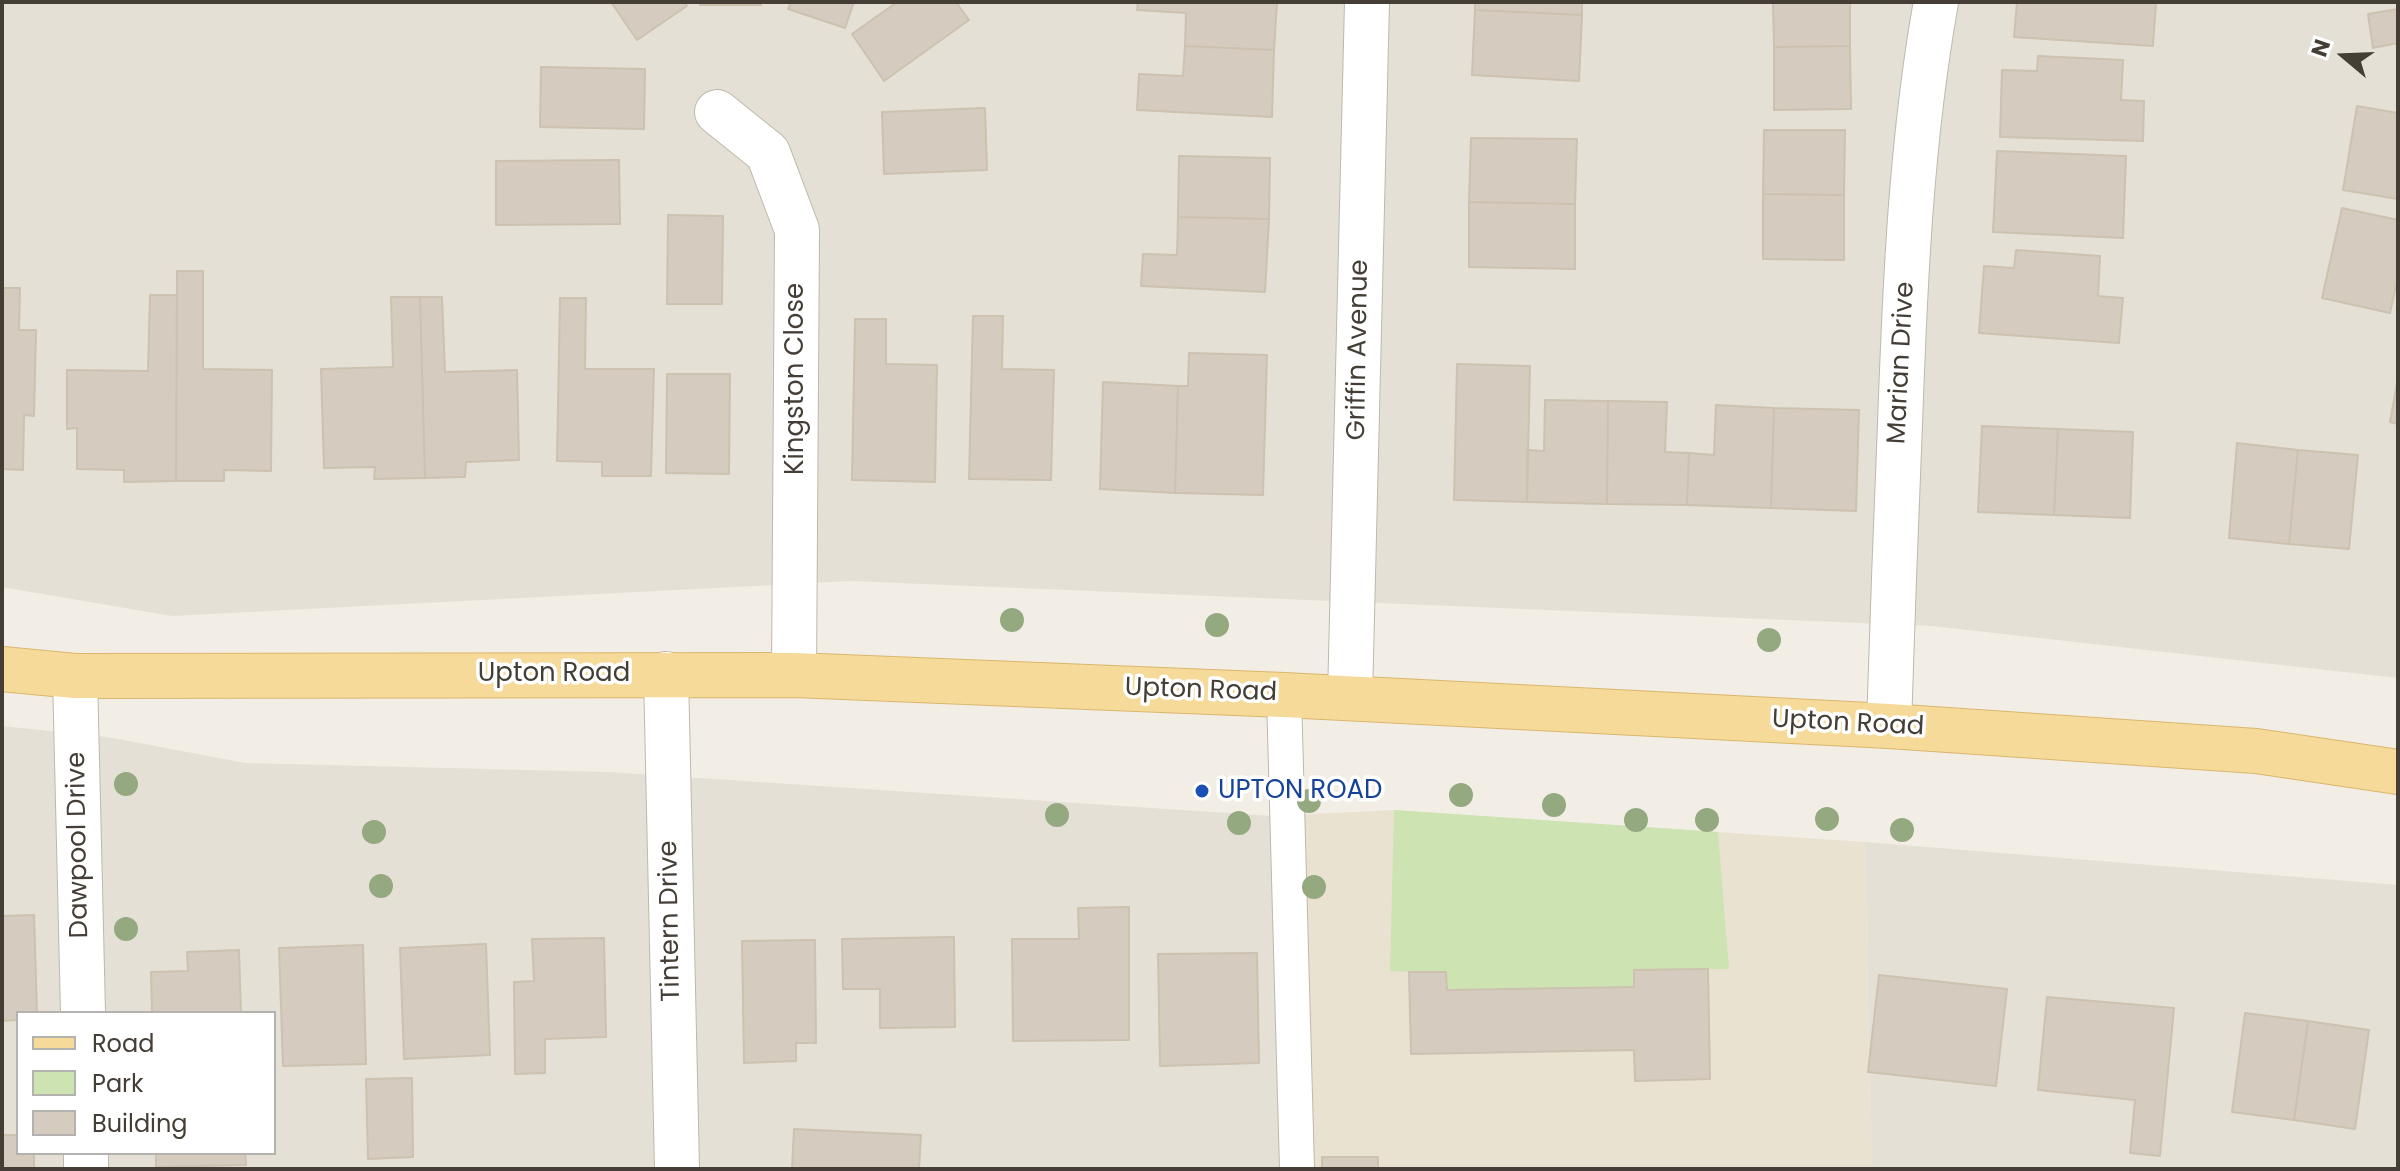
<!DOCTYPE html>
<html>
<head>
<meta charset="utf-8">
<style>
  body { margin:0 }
  #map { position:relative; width:2400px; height:1171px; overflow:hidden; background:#f2eee6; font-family:Poppins,sans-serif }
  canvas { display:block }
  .frame { position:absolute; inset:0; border:4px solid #443e36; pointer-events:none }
  .legend { position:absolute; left:16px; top:1011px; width:260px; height:144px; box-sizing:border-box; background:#fff; border:2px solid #b4b2af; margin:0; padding:10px 14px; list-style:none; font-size:24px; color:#443e36 }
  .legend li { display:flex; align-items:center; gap:16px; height:40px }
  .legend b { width:40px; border:2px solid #b4b2af }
  .north { position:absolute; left:2304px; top:16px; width:80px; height:80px; -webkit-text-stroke:6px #fff; paint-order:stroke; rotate:289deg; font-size:22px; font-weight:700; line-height:32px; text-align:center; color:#443e36 }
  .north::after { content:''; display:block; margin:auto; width:28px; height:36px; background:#443e36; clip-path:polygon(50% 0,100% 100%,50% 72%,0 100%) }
</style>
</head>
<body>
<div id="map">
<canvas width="2400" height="1171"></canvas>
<div class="frame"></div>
<ul class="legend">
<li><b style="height:10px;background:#f6da9a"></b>Road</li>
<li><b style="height:22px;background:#cee3b2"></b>Park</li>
<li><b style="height:22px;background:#d5ccbf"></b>Building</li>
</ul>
<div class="north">N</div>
</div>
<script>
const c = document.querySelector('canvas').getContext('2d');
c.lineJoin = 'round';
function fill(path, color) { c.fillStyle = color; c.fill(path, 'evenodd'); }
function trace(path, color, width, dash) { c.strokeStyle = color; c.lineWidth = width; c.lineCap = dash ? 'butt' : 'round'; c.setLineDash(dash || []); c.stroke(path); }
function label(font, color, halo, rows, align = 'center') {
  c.font = font + ' Poppins,sans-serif'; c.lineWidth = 7; c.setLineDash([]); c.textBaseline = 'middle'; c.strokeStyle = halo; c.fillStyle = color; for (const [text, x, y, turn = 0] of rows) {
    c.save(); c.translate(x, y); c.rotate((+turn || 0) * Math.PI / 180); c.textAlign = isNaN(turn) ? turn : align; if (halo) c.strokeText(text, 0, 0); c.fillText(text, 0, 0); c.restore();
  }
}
const residential = new Path2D(`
  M2,2H2398V678L1932,626L851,581L172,616L2,587Z
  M2,726L107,737L246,763L609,772L1273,816L1282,1169H2ZM18,1013H274V1153H18Z
  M1865,842L2398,885V1169H1871Z`);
const education = new Path2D(`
  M1394,810L1865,842L1871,1169H1282L1273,816Z`);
const green = new Path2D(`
  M1394,810L1718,832L1729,969L1634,970V987L1447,990L1409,972L1390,971Z`);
const building = new Path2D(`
  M611,2H684L687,6L637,40Z
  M700,2H761V5H700Z
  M791,2H854L845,28L788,9Z
  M897,2H956L969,20L884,81L852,34Z
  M1138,2H1277L1274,50L1185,46L1186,13L1137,10Z
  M1475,2H1582V15L1475,10Z
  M1773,2H1850V46L1774,47Z
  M2017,2H2156L2153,46L2014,37Z
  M2398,9V43L2373,48L2368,14Z
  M1475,10L1582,15L1579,81L1472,75Z
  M1185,46L1274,50L1272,117L1137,110L1139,74L1183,76Z
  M1850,46L1851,109L1774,110V47Z
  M2038,56L2123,60L2121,100L2144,101L2143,141L2000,137L2002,70L2037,71Z
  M541,67L645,69L644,129L540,127Z
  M2357,106L2398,113V199L2343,190Z
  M985,108L987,170L884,174L882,112Z
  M1764,130H1845L1844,195L1763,194Z
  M1471,138L1577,139L1575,204L1469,202Z
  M1997,151L2126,156L2123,238L1993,232Z
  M1179,156L1270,158L1269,219L1178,217Z
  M619,160L620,224L496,225V161Z
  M1763,194L1844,195V260L1763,259Z
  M1469,202L1575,204V269L1469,267Z
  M2342,208L2398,220V276L2390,313L2322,298Z
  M668,215L723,216L722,304H667Z
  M1178,217L1269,219L1265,292L1141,286L1143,254L1177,255Z
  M2016,250L2100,256L2098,296L2123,298L2119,343L1979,333L1984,266L2014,268Z
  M177,271H203V369L272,370L271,471L224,470V481H176Z
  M2,288H20L19,330H36L34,416L24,415L23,470L2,469Z
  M150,295H177L176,481L124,482V470L77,469V428L67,429V370L148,371Z
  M391,297H420L425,478L374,479L375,467L324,468L321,369L393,367Z
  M420,297H442L445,372L517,370L519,460L466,462L465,477L425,478Z
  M560,298H586L585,369H654L651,476H602V462L557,461Z
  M973,316H1003L1002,369L1054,370L1051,480L969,479Z
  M855,319H886V364L937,365L935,482L852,480Z
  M1189,353L1267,355L1263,495L1175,493L1178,386H1188Z
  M1457,364L1530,366L1527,502L1454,500Z
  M667,374H730L729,474L666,473Z
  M2398,378V424L2390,422Z
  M1103,382L1178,386L1175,493L1100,489Z
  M1545,400L1608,401L1607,504L1527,502V450L1544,451Z
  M1608,401L1667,402L1665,452L1689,453L1687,505L1607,504Z
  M1716,405L1774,408L1771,508L1687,505L1689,453L1714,455Z
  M1774,408L1859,410L1856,511L1771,508Z
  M1982,426L2058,429L2054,515L1978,512Z
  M2058,429L2133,432L2130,518L2054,515Z
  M2237,443L2298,450L2289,544L2229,538Z
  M2298,450L2358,455L2349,549L2289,544Z
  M1129,907V1040L1013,1041L1012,939H1079L1078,908Z
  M34,915L37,1013H18V1020L2,1021V916Z
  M954,937L955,1027L880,1028V989H843L842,939Z
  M604,938L606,1037L545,1039V1073L515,1074L514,982L534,981L532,939Z
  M815,940L816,1043H796V1061L744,1063L742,941Z
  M486,944L490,1055L404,1059L400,948Z
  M363,945L366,1064L283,1066L279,948Z
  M239,950L241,1013H152L151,972L188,971L187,952Z
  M1257,953L1259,1063L1160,1066L1158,954Z
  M1708,969L1710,1079L1635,1081L1634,1050L1411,1054L1409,972H1446L1447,990L1634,987V970Z
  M1879,975L2007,989L1996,1086L1868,1072Z
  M2047,997L2174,1008L2160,1156L2130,1153L2135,1100L2038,1090Z
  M2245,1013L2308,1021L2294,1120L2232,1112Z
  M2308,1021L2369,1030L2355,1129L2294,1120Z
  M412,1078L413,1157L368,1159L366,1079Z
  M794,1129L921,1135L919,1169H792Z
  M2,1135H18V1153H34V1169H2Z
  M156,1153H245L246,1165L156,1167Z
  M1322,1157H1378V1169H1322Z`);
const lane = new Path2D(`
  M1284,695L1297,1169`);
const street = new Path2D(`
  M717,112L768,153L797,230L794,675
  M666,674L677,1169
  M75,676L83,1013
  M1350,698L1367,2
  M1889,726C1892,625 1896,525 1900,424C1905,283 1911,141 1936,2
  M86,1153V1169`);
const primary = new Path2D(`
  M2,669L75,676L794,675L1284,695L1889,726L2256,751L2398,772`);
const trees = [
  [1012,620],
  [1217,625],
  [1769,640],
  [126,784],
  [1461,795],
  [1309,801],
  [1554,805],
  [1057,815],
  [1827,819],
  [1636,820],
  [1707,820],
  [1239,823],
  [1902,830],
  [374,832],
  [381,886],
  [1314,887],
  [126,929]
];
const markers = [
  [1202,791,8,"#1a4fb4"]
];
const streetNames = [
  ["Griffin Avenue",1359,350,-89],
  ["Marian Drive",1902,363,-87],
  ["Kingston Close",796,379,-90],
  ["Upton Road",554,674],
  ["Upton Road",1201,691,2],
  ["Upton Road",1848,724,3],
  ["Dawpool Drive",79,845,-91],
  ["Tintern Drive",671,921,-91]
];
const transitNames = [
  ["UPTON ROAD",1218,791]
];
fill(residential, '#e5e0d5');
fill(education, '#eae2d1');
fill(green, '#cee3b2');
fill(building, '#d5ccbf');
trace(building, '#cdc1b0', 2);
trace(lane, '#bfb8ac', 36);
trace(street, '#bfb8ac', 46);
trace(primary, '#dab66c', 46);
trace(lane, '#fff', 34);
trace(street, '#fff', 44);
trace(primary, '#f6da9a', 44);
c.fillStyle = '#95a981';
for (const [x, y] of trees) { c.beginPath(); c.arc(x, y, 12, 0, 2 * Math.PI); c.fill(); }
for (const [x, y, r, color] of markers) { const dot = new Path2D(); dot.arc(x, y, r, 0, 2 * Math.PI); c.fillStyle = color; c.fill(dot); trace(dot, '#fff', 3); }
label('26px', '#443e36', '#fff', streetNames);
label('26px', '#164399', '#fff', transitNames, 'left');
</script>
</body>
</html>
